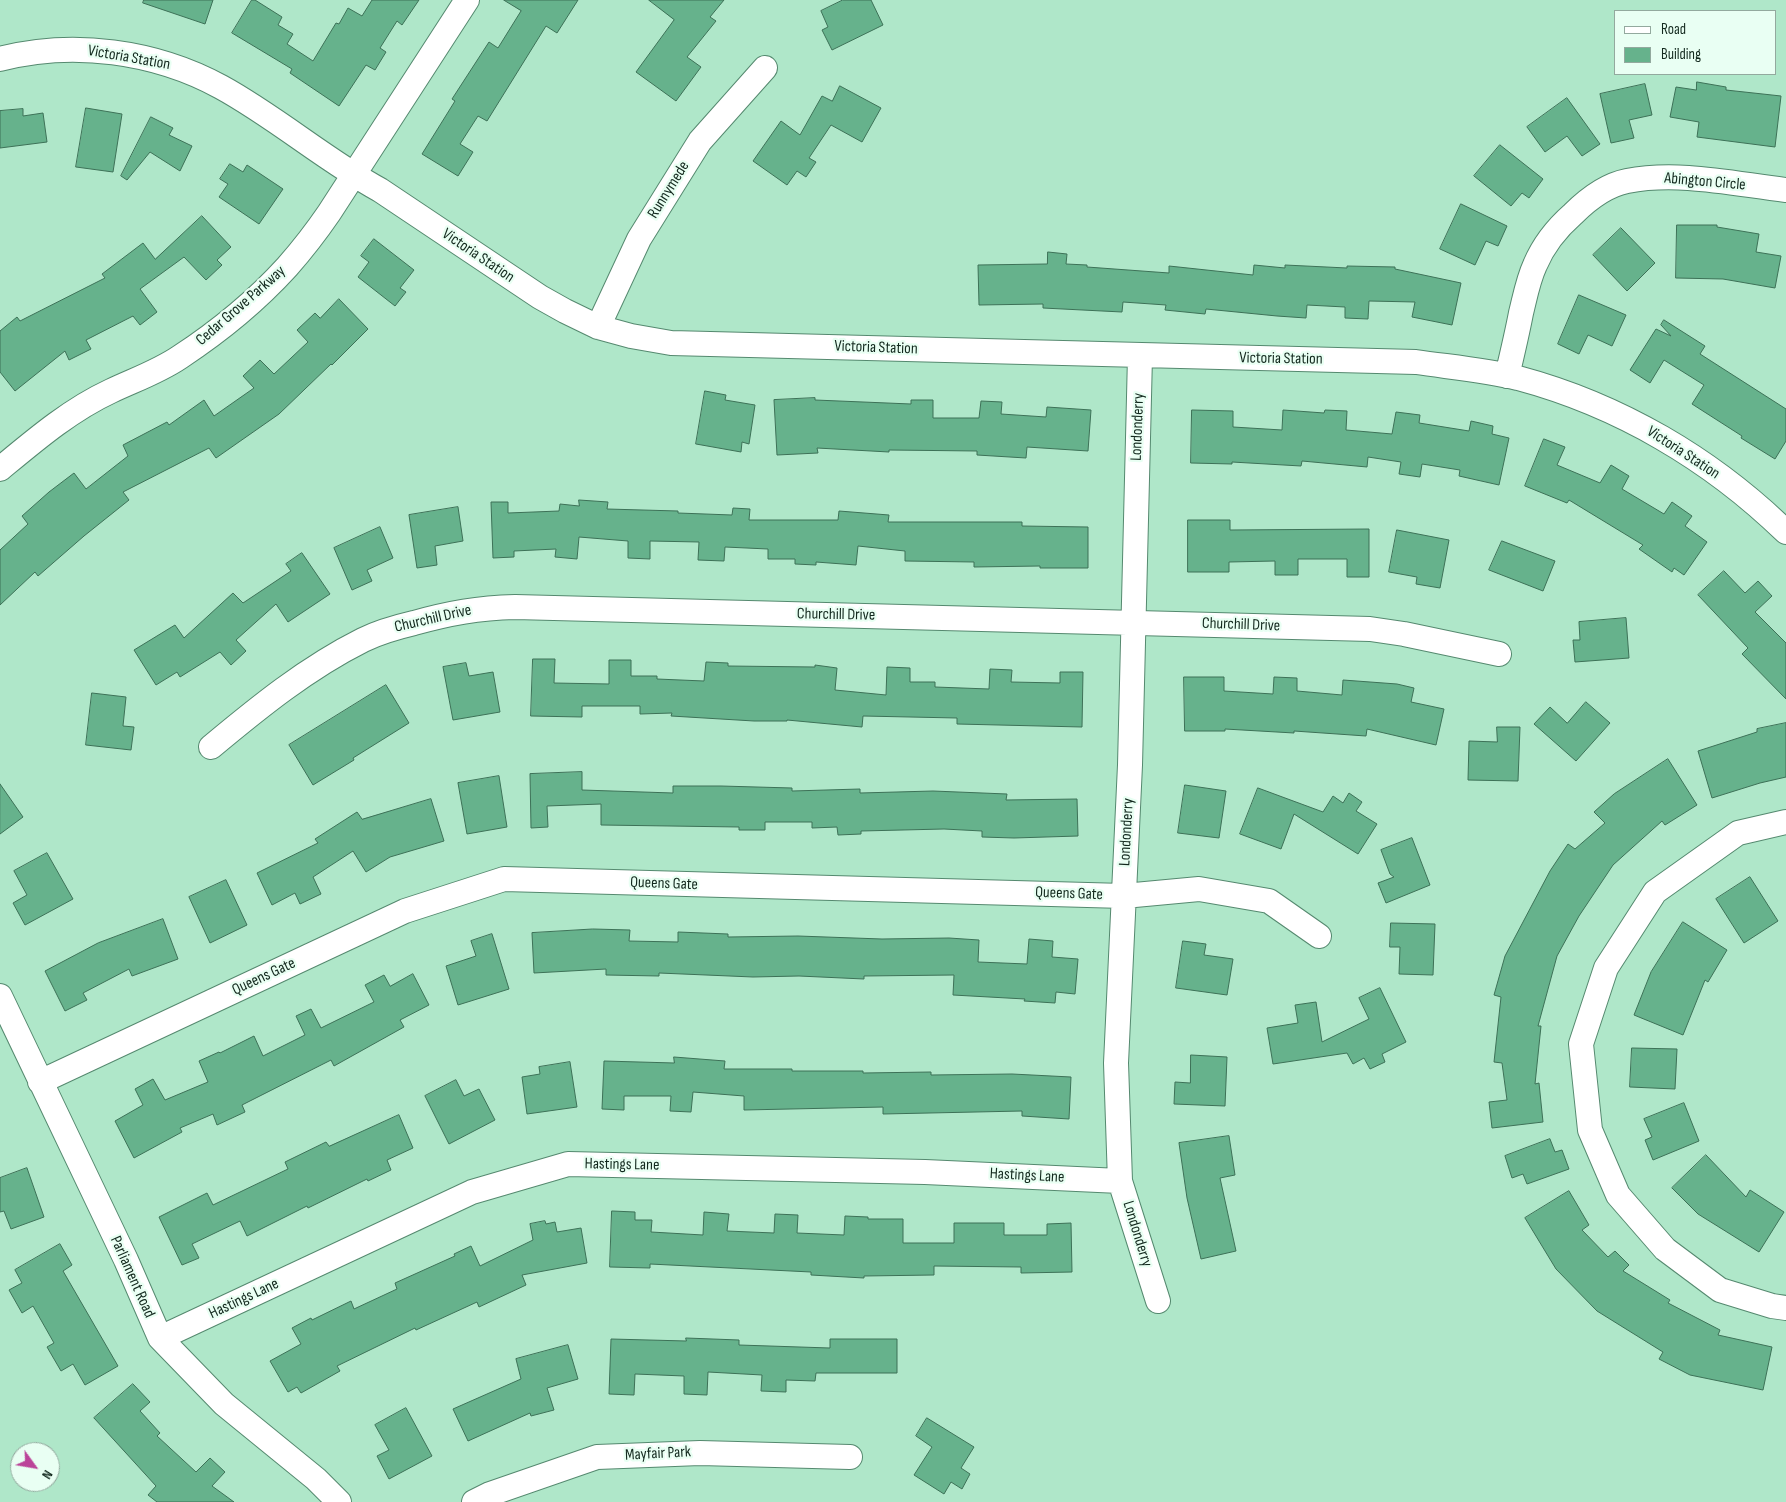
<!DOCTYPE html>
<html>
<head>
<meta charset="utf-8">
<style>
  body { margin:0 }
  #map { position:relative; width:1786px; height:1502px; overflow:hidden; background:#afe7c9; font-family:"Sofia Sans Condensed",sans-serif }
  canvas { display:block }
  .legend { position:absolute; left:1614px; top:10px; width:162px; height:65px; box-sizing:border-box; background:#e9fff3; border:1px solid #93a99e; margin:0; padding:6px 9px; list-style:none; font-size:15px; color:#13291e }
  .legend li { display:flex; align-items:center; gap:10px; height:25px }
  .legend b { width:25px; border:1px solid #93a99e }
  .north { position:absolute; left:10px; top:1442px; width:50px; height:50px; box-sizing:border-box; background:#e9fff3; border:1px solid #93a99e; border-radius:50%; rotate:122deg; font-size:14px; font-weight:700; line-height:20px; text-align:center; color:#13291e }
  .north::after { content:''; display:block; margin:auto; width:18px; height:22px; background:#b49; clip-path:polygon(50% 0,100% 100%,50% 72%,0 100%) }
</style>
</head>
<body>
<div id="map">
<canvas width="1786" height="1502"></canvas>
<ul class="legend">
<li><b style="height:6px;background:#fff"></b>Road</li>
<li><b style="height:14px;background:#66b28c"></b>Building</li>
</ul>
<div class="north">N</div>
</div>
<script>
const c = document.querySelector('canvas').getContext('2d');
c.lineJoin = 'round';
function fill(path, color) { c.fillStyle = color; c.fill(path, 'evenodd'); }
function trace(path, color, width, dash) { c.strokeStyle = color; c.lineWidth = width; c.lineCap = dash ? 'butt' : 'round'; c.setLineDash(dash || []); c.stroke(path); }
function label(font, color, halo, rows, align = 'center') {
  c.font = font + ' "Sofia Sans Condensed",sans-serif'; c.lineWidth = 4.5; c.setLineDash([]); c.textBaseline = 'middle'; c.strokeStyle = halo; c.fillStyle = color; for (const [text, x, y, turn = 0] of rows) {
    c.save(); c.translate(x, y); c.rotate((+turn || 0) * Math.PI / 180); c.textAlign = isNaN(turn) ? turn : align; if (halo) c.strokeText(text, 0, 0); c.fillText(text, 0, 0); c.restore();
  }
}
const building = new Path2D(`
  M144,0H213L205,24L143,3Z
  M252,0H255L282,17L278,25L293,34L287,44L313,61L336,23L339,24L348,8L362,16L372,0H419L402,25L397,21L380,48L386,52L375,70L366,65L339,106L290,73L292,69L232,33Z
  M504,0H578L557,33L546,26L487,121L478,116L460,144L473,152L458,176L422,154L455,101L452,99L489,42L498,48L521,11Z
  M649,0H724L710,17L716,21L687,57L701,67L676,101L636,72L674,20Z
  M843,0H871L883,25L832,50L822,30L828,27L821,11Z
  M1697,82L1726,87V90L1781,96L1775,147L1697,137L1699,122L1670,117L1676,87L1696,90Z
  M1645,84L1652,115L1629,120L1634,138L1611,143L1600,94Z
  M840,86L881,108L862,142L831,125L809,158L816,162L806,177L797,171L787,185L753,161L781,121L800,135L822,96L832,101Z
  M1567,98L1600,144L1582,156L1567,136L1545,152L1527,127Z
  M86,108L122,114L113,172L76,167Z
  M23,109V116L43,113L47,142L0,148V111Z
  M151,117L173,128L169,135L192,146L180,171L150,152L127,180L121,176Z
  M1500,145L1543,179L1529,198L1522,193L1511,206L1474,176Z
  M230,164L243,172L247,165L283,189L259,224L219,197L228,184L220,179Z
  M1461,204L1507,226L1498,246L1486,241L1475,265L1440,249Z
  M202,216L231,247L217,260L222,265L206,280L184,257L140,289L157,312L140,325L133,316L86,340L91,349L69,360L65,351L15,391L0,372V331L17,317L20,321L105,278L102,274L143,243L155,259Z
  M1677,225H1717V227L1759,234L1756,252L1781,256L1775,288L1723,279L1676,278Z
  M1621,228L1655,263L1627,291L1593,255Z
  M374,239L414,270L400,288L406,292L395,306L358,277L369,262L361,256Z
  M1048,252L1067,254L1066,264L1087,265V267L1169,273V266L1253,275L1254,265L1285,268V265L1347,268V266L1395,267V269L1461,283L1452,325L1412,317L1415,302L1369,301L1368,319L1345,318V307L1307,305L1306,318L1277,316L1206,309L1205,314L1165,310L1166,305L1123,302L1122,312L1043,308V304L979,305L978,265L1047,264Z
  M1579,295L1626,315L1612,346L1588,335L1579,354L1558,344Z
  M339,299L368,329L332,365L331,364L279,414L216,458L209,448L123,492L129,500L84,536L38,576L35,572L0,605V550L28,524L22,516L49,492L74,473L86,489L128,456L123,445L167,422L169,425L204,400L214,416L254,388L243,376L260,360L274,374L308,342L297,330L315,313L320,318Z
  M1664,320L1705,346L1700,354L1786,409V441L1775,459L1741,438L1742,436L1692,404L1704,385L1664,360L1650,383L1630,370L1656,329L1671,336L1661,325Z
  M705,391L726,395L725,400L755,405L749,444L742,442L741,452L696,444Z
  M815,398V400L911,404V400H933V418H979L981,401L1002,402L1001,414L1046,417L1047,407L1091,410L1088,451L1027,447L1026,458L977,455V451L889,450V452L817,448L818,453L777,455L774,400Z
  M1192,410L1233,411V427L1282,430L1283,410L1324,413L1325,410L1347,411L1346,430L1392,434L1396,412L1420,415L1419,423L1469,431L1471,421L1493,426L1492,434L1509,438L1499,485L1459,476L1460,470L1422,464L1420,477L1399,474L1401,462L1368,457L1367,467L1302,461L1301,466L1232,462V464L1191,463Z
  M1544,439L1565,447L1557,465L1600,483L1611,465L1629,476L1622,489L1664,514L1672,502L1692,516L1685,526L1707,542L1684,575L1674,568L1672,572L1639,549L1643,545L1569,500L1567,503L1525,486Z
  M579,500L608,502L607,509L678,511V513L732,515L733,508L750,509L749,520H838L839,511L889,515L888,522H1022V526L1088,527V568H1040V566L974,567V562L905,561V551L858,546L856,565L816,562V565L795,564V559H768V549L725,547L724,561L698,560L699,542L650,541V559L628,558V541L579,537L577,559L555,557L556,549L514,551V557L493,558L491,502H508V513L559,511L560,504L579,506Z
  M458,507L463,541L435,546L437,565L417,568L409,515Z
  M1188,520H1230V530L1369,529V577H1347V559H1298V575H1275V561L1229,562V572H1188Z
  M380,527L393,558L367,570L372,581L352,590L334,548Z
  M1397,530L1449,540L1440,588L1416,584L1417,577L1389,572Z
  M1502,541L1555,561L1543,591L1489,570Z
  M302,553L330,594L288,622L276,604L236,640L246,651L231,665L220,652L180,677L177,672L156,685L134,650L175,625L184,638L233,593L243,603L291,571L286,564Z
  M1724,571L1745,593L1758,581L1772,596L1755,612L1786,643V699L1742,654L1748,648L1698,595Z
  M1626,618L1629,658L1575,662L1573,640H1580L1579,622Z
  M533,659H555L554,683L609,684V660H631V676H657V679L704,681L706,662L728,663V666L815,667V665L837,668L835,690L886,695L887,667L910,668V682H935V687L989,689L990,669L1012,670L1011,682L1060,683V672H1083L1082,727L957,724V718L863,716L862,727L787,720V721H754L671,716L672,713L640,714V706H582V717L531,716Z
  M466,663L469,676L493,672L500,712L453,720L443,667Z
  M1184,677H1224V691L1273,694L1274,677L1297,678V691L1342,695L1343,680L1397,684L1414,688L1411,702L1444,709L1436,745L1367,729L1366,736L1294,731V733L1225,729V731H1185Z
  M386,685L409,723L353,758L354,760L313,785L289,745Z
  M92,693L126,697L123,726L134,727L131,750L86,745Z
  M1586,702L1610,723L1576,761L1534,724L1550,707L1567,723Z
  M1786,723V777L1760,783L1712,798L1698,751L1757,732V729Z
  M1497,727H1520L1518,781L1468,780L1469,741L1497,742Z
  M1668,759L1697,805L1665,825L1662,821L1613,865L1579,916L1557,956L1538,1026H1541L1535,1084L1539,1083L1543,1122L1492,1128L1489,1102L1507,1100L1502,1063L1494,1062L1501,997L1494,995L1505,956L1550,871L1568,844L1575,849L1605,823L1594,812L1614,794Z
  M582,772V790L673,793V786H721L792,788V791L860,789V793L933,791L1007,794L1006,800L1077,799L1078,836L1014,838L982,837V831L944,829L861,831V834L838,835L837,827L812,828V822H765V830H739V827L601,825V804L547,806L548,827L531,828L530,774Z
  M499,776L507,827L467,834L458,783Z
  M0,784L23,817L0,834Z
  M1185,785L1226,791L1219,838L1178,833Z
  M1258,788L1323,812L1333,796L1343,803L1349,793L1362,802L1356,811L1377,824L1358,854L1294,814L1281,849L1240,834Z
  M431,799L444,841L390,857L366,872L353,851L313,877L321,894L300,904L295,893L272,905L257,873L318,843L315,839L357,812L362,819Z
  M1412,838L1430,885L1386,903L1378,883L1394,877L1390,874L1381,850Z
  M47,853L73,899L25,925L13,903L27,895L14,871Z
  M1750,877L1778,921L1744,943L1716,899Z
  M226,880L247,925L210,943L189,897Z
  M163,919L178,959L132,976L129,969L83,993L87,1000L65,1011L45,971L98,943Z
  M1683,922L1727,950L1708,982L1705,980L1683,1035L1634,1015L1651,972Z
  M1391,923L1435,924L1433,975L1399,974L1400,947H1390Z
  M593,929L630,930L629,941L678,942V932L728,934V937L798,936L882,939L949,938L979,940L978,962L1027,964L1029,939L1053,941L1052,957L1078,959L1075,994L1056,992L1055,1003L1024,1001L1025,999L953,995L954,975L864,976V979L799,976L753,977L659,973V976L606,975V969L534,973L532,933Z
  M492,934L509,989L458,1005L446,966L476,956L471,941Z
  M1183,941L1206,944L1204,955L1233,959L1227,995L1176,988Z
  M413,974L429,1005L400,1020L404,1027L334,1066L331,1060L242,1105L245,1112L217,1125L213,1114L180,1128L182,1132L134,1158L115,1121L143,1105L135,1089L153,1079L165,1100L208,1082L199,1061L219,1052L220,1053L254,1036L263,1056L305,1035L296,1016L311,1009L321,1028L374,1002L365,985L384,975L390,986Z
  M1380,988L1406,1042L1382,1054L1385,1062L1370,1069L1364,1058L1353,1064L1347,1053L1273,1064L1267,1028L1298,1023L1295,1005L1316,1002L1322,1042L1369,1019L1359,998Z
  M1632,1048L1677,1049L1675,1089L1630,1087Z
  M1191,1055L1227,1057L1225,1106L1174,1104L1175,1082L1190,1083Z
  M674,1057L725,1061L724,1069H792V1071H863V1073L931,1072V1075L1012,1074L1071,1077L1069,1119L1022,1116V1111L883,1114V1107L744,1110V1096L693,1092L691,1112L670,1111L671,1096H624V1110L602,1109L604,1061L674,1063Z
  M570,1062L577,1107L527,1114L522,1077L540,1074L539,1067Z
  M456,1080L464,1096L479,1089L495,1120L449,1144L425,1096Z
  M1684,1103L1699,1141L1653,1160L1645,1140L1652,1137L1644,1119Z
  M399,1115L413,1148L387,1160L391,1170L368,1181L367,1179L308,1208L307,1206L247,1236L240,1221L192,1244L199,1258L182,1265L159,1217L207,1193L213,1205L288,1169L285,1162L326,1142L329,1146Z
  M1229,1136L1235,1175L1220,1178L1236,1251L1201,1259L1187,1198L1179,1143Z
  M1550,1139L1555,1152L1562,1150L1569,1169L1527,1184L1523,1174L1512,1178L1505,1156Z
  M1706,1155L1746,1197L1750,1190L1784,1212L1759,1252L1698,1214L1672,1188Z
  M27,1168L44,1217L11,1229L4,1211L0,1212V1178Z
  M1569,1191L1589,1225L1582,1230L1608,1257L1615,1251L1629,1265L1623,1271L1670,1300L1668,1303L1720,1330L1718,1335L1772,1347L1763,1390L1690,1375L1659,1359L1663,1352L1597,1311L1556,1269L1525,1218Z
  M612,1211L635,1212V1220H652L651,1232L703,1235L704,1212L729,1214L727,1231L774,1233L775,1214L798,1215L797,1233L844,1235L845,1216L868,1217V1219H903V1243H954V1223H1004V1235H1047V1224L1071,1223L1072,1272L1021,1273V1267L934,1266V1275L864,1276V1278L811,1275V1272L650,1264V1268L610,1267Z
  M545,1221L546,1224L555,1222L557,1232L581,1228L587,1263L522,1275L526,1285L479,1307L477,1302L416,1330L415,1328L337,1366L340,1371L301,1393L297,1387L288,1392L270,1361L301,1344L292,1328L311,1318L312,1320L351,1301L354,1309L397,1289L395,1283L455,1256L454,1254L471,1246L480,1266L533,1240L530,1224Z
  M60,1244L72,1265L63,1271L118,1366L85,1385L73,1364L61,1371L47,1347L54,1343L33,1306L22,1313L9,1290L22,1283L15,1270Z
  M686,1338L739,1340V1345L830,1348V1339H897V1373H816L815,1381L786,1380V1392L761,1391L762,1375L708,1372L707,1395L684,1394V1376L635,1374L634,1395L609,1394L611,1339L686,1341Z
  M568,1345L578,1379L547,1388L554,1410L531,1416L530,1413L468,1441L453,1409L521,1379L516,1359Z
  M133,1384L150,1402L140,1411L160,1433L157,1436L196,1472L210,1458L225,1472L212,1486L234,1502H157L148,1495L156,1486L94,1418Z
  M406,1408L432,1456L389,1479L377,1456L389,1450L375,1425Z
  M927,1418L974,1447L961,1468L970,1474L962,1489L951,1482L944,1494L914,1475L932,1447L916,1436Z`);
const street = new Path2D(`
  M0,59C73,40 155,51 221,87C276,117 325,160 380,190L540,297L565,311L598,327L631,336L671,343L1416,362C1450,367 1485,370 1518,378C1619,405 1711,459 1786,532
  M598,327L639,239L700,141L765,68
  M1140,356L1130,765L1116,1063L1120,1181L1158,1301
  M1507,376C1512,355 1517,334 1521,313C1525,297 1528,280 1535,265C1543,246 1557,228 1573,214C1587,200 1607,185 1627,181C1679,171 1734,184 1786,190
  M0,469C35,440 70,410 111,391C134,380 158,372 180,357C218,332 256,301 287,267C302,250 316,232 329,213L467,0
  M211,747C259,707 307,668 363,640C379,632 397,627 414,623C450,613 478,608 515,607L1370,629L1404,634L1499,654
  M1786,822L1738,833L1655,892L1606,968L1581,1044L1590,1130L1618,1195L1665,1249L1720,1290L1772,1306L1786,1308
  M0,996L126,1260L160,1338L224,1404L316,1479L339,1502
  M40,1082L405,911L504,879L1124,896L1199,889L1269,901L1319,936
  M160,1338L472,1192L568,1164L925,1172L1120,1181
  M474,1502L490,1494L597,1457L700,1453L850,1457`);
const streetNames = [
  ["Victoria Station",129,58,10],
  ["Abington Circle",1705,182,5],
  ["Runnymede",669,190,-58],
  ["Victoria Station",478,256,34],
  ["Cedar Grove Parkway",241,306,-41],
  ["Victoria Station",876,348,2],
  ["Victoria Station",1281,359,1],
  ["Londonderry",1138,427,-88],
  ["Victoria Station",1683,453,33],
  ["Churchill Drive",836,615,1],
  ["Churchill Drive",433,619,-13],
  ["Churchill Drive",1241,625,2],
  ["Londonderry",1127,832,-87],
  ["Queens Gate",664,884,2],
  ["Queens Gate",1069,894,2],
  ["Queens Gate",264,977,-25],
  ["Hastings Lane",622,1165,1],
  ["Hastings Lane",1027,1176,3],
  ["Londonderry",1137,1234,73],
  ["Parliament Road",132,1277,66],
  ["Hastings Lane",244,1299,-25],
  ["Mayfair Park",658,1454,-3]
];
fill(building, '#66b28c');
trace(building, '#3d7157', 1);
trace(street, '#55896f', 26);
trace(street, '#fff', 24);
label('16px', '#13291e', '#e9fff3', streetNames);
</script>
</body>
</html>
